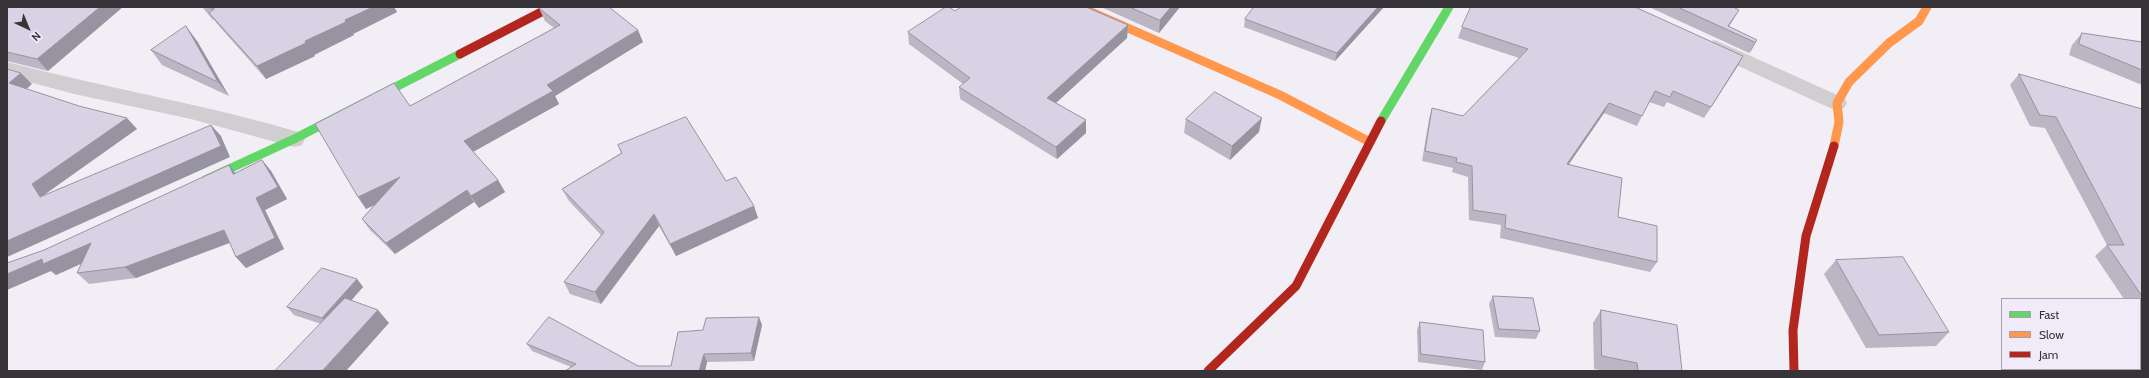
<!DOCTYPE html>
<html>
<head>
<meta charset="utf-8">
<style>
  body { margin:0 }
  #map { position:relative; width:2149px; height:378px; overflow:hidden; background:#f1eef6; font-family:Cabin,sans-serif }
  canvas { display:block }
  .frame { position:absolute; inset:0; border:8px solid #363339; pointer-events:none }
  .legend { position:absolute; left:2001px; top:298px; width:140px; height:72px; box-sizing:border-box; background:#f0eaf9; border:1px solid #a6a1ac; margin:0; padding:5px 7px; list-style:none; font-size:12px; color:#363339 }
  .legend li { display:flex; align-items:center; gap:8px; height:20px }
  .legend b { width:20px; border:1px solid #a6a1ac }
  .north { position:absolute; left:8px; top:8px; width:40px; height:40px; -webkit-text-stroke:3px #f0eaf9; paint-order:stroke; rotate:136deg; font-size:11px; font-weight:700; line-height:16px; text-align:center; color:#363339 }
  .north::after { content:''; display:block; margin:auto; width:14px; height:18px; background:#363339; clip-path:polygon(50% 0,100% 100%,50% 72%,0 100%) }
</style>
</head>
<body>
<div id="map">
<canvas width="2149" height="378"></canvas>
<div class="frame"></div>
<ul class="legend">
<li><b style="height:5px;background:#63d668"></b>Fast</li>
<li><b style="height:5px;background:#ff974d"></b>Slow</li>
<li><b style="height:5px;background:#b3261e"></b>Jam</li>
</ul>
<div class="north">N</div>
</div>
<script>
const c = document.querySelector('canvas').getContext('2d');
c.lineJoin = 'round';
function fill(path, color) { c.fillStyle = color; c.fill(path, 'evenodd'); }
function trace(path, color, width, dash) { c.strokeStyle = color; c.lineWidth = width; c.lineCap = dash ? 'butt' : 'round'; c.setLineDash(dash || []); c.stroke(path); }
const street = new Path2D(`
  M1715,40L1844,98L1847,103L1844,108L1837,110L1830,108L1708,52L1705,47L1708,42Z
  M7,62C105,88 205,104 302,133L305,139L302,145L294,147L191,119L74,94L7,76Z`);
const fast = new Path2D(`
  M1381,121L1449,7
  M205,180L294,139L460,54`);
const slow = new Path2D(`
  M1080,7L1280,95L1370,142
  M1834,146L1839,122L1837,103L1849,82L1889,43L1919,21L1927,7`);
const jam = new Path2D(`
  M460,54L551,7
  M1208,371L1296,286L1381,121
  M1794,371L1793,330L1806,236L1834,146`);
const wall = new Path2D(`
  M7,7L48,71L7,61Z
  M202,7H394L397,12L353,34L354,35L314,55L315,56L266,79L219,26L214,20H213Z
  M1101,7H1180L1159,33Z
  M1384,7L1335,61L1244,27L1245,19Z
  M1649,7H1733L1739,10L1728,27L1757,40L1749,53Z
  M539,8L643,42L555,96L559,104L473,152L498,180L505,192L479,208L474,202L395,254L370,230L362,219L374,205L366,209L358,197L410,106L554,28L545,21Z
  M955,11L1128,25L1127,38L1056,103L1086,120V133L1057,159L960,99L959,87L963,84L909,44L908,32Z
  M1462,27L1737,67L1704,118L1667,102L1664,107L1649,102L1637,126L1604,113L1569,164L1618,217L1657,262L1650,272L1500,238L1501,225L1469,220L1468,177L1452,172L1453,168L1422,161L1429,119L1432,108L1463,116L1519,58L1458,38Z
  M2082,33L2142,42V85L2069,55L2072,45Z
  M197,41L229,96L162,65L151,50Z
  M2019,74L2142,109V325L2140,322V299H2124L2095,256L2107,245L2045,128L2030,126L2010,85Z
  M1186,119L1259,132L1230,160L1184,133Z
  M618,145L726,181L754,206L758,218L676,256L659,226L601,304L570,294L564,282L601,235L569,201L562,189L621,153Z
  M262,160L271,171L287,199L265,210L284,249L246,268L236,257L230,243L136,278L89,284L77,273L81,264L56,275L51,271L44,250L235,173Z
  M1836,260L1949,332L1936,346L1866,348L1824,274Z
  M357,279L363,287L351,300L389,323L321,324L294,315L287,307Z
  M1493,296L1540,331L1536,339L1495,337L1489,304Z
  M1601,310L1682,371H1605L1594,369L1593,323Z
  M1420,322L1485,362L1482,370L1418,362L1417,330Z
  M762,325L754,361L707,362L705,371H565L571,367L532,351L527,344L638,366H671L703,330Z`);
const shadedWall = new Path2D(`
  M100,7H123L48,71L37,59Z
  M373,7H394L397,12L353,34L354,35L314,55L315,56L266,79L257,66L345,20Z
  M1171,7H1180L1159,33L1160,20Z
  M1378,7H1384L1335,61L1337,53Z
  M1739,10L1733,20L1727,29H1726Z
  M1128,25L1127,38L1047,111V98Z
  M186,26L197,41L229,96L218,82Z
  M638,30L643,42L555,96L559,104L471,153L464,141L547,85Z
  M1757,40L1751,51L1749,53L1755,42Z
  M1743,56L1737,67L1704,118L1711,107Z
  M21,73L32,84L20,95L9,83Z
  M1609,103L1604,113L1562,174L1567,164Z
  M127,118L137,129L44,195L40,197L32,184Z
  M1262,118L1259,132L1230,160L1232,146Z
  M1086,120V133L1057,159L1056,147Z
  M211,125L221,136L230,157L7,257V241Z
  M262,160L271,171L287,199L265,210L284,249L246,268L236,257Z
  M229,165L238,176L233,174Z
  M400,177L408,189L366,209L358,197Z
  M498,180L505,192L479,208L471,196Z
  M467,190L474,202L395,254L386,243Z
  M754,206L758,218L676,256L670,244Z
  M654,214L659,226L601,304L595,292Z
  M224,230L234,241L136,278L125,267Z
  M91,243L102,254L56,275L51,271L7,290V274L42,259Z
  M357,279L363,287L329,326L322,318Z
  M378,310L389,323L346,371H322Z
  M759,317L762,325L754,361L751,353Z
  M704,354L707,362L705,371H699Z`);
const building = new Path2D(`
  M7,7H100L37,59L7,52Z
  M206,7H373L345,20L346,22L305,41L306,43L257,66L209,13L214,9Z
  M542,7H609L638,30L547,85L553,91L464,141L498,180L471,196L467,190L386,243L362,219L400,177L358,197L315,124L394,83L410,106L560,25L539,8Z
  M946,7H949L955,11L961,7H1086L1128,25L1047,98L1086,120L1056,147L959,87L970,78L908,32Z
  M1130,7H1171L1160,20Z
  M1254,7H1378L1337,53L1245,19Z
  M1471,7H1635L1743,56L1711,107L1673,91L1670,97L1655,91L1642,116L1609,103L1567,164L1622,178L1618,217L1657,226V262L1505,228L1506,215L1473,210L1472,166L1456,162L1457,158L1425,151L1432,108L1463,116L1528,49L1462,27Z
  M1678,7H1733L1739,10L1728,26L1757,40L1755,42Z
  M186,26L218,82L151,50Z
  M2082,33L2142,42V70L2079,44Z
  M7,69L21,73L9,83L79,106L127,118L32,184L40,197L211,125L221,146L7,241Z
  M2019,74L2142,109V296L2107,245H2124L2056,117L2040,115Z
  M1215,92L1262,118L1232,146L1186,119Z
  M686,117L726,181L736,177L754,206L670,244L654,214L595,292L564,282L604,232L562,189L622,153L618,145Z
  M262,160L278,187L256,198L275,238L236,257L224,230L125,267L77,273L91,243L43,264L42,259L7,274V263L44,250L229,165L233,174Z
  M1903,257L1949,332L1879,335L1836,260Z
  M322,268L357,279L322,318L287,307Z
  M1493,296L1533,298L1540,331L1499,329Z
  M345,298L378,310L322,371H275Z
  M1601,310L1677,325L1682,371H1638L1637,363L1602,356Z
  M549,317L638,366H671L678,332L703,330L706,318L759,317L751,353L704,354L699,371H565L576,364L527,344Z
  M1420,322L1483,330L1485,362L1421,354Z`);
fill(street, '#d0ced1');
trace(fast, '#63d668', 9);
trace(slow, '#ff974d', 9);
trace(jam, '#b3261e', 9);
fill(wall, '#bbb5c4');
fill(shadedWall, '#9893a0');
fill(building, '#d9d2e4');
trace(building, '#9893a0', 1);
</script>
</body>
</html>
